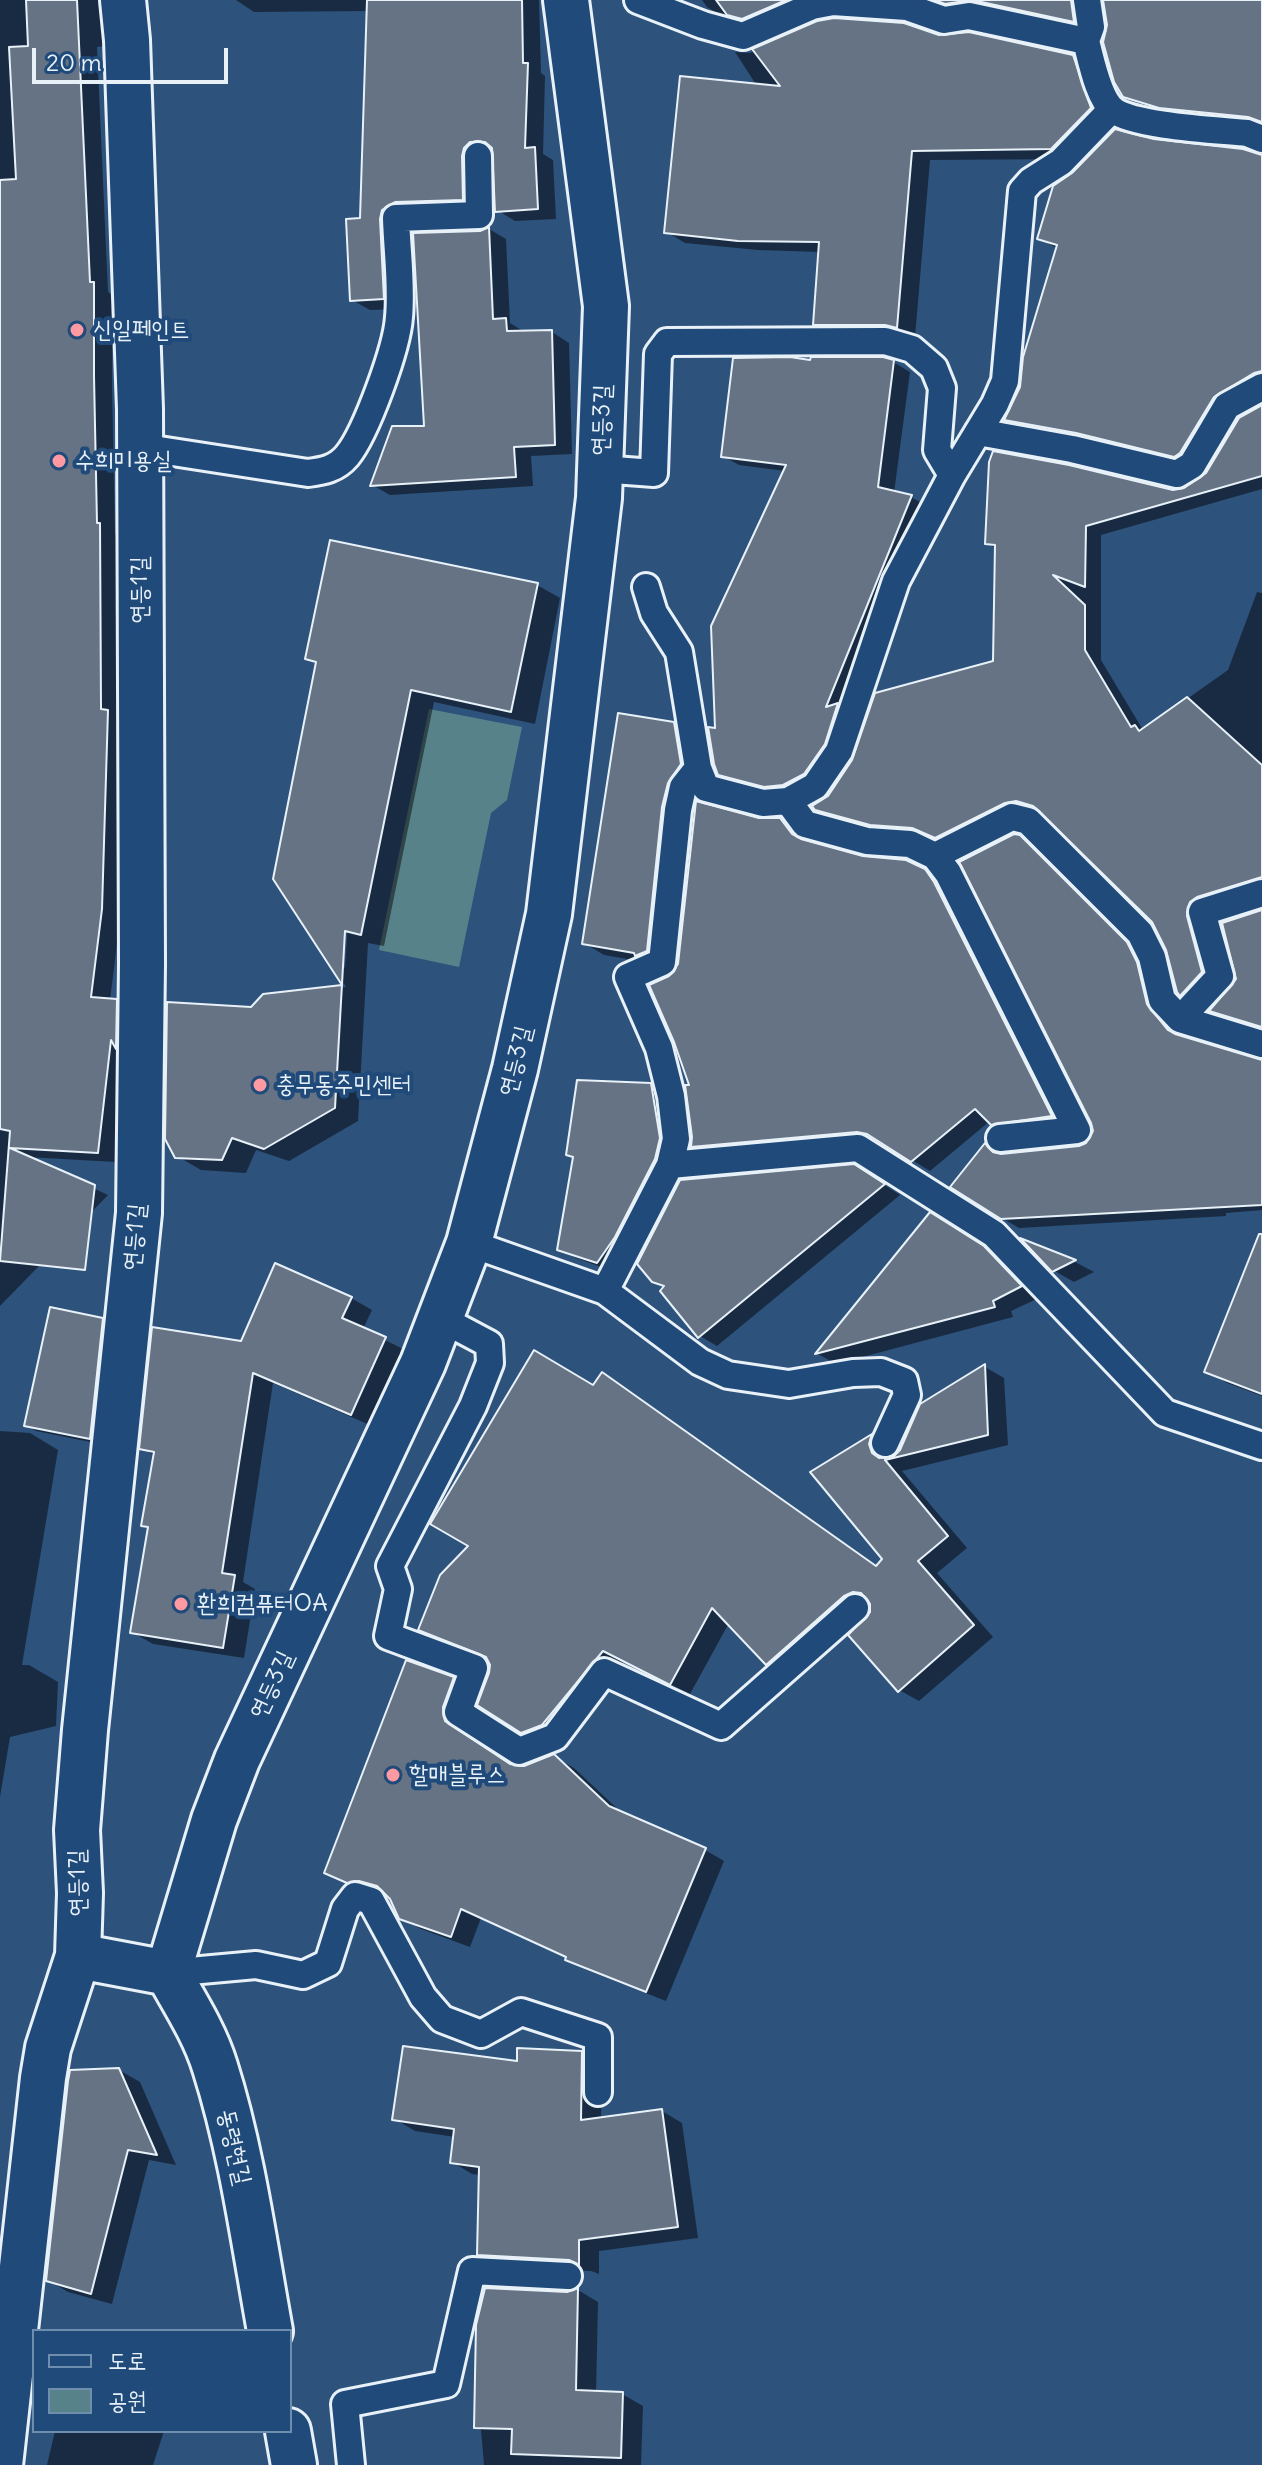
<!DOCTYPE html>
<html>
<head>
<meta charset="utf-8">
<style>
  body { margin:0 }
  #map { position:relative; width:1262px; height:2465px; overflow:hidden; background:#2d527c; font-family:Delius,"Poor Story",sans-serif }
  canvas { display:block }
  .legend { position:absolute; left:32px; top:2329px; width:260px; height:104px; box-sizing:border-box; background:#1f4a7a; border:2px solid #6f8dac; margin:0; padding:10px 14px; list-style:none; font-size:24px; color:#e8f1f8 }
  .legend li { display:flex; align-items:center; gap:16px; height:40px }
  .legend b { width:40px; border:2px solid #6f8dac }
  .scale { position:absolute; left:32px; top:48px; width:196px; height:36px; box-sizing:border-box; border:4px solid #e8f1f8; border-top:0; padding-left:10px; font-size:24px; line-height:28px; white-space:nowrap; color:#e8f1f8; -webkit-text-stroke:6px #1f4a7a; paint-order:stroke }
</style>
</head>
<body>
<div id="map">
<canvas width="1262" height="2465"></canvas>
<ul class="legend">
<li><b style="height:10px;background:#1f4a7a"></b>도로</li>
<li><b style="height:22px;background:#588289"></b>공원</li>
</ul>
<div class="scale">20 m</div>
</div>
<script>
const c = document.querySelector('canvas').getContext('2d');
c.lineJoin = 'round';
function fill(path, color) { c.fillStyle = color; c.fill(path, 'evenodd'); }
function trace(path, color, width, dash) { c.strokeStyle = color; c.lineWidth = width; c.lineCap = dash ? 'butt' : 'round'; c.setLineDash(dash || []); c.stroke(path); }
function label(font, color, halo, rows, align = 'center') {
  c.font = font + ' Delius,"Poor Story",sans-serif'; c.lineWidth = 8; c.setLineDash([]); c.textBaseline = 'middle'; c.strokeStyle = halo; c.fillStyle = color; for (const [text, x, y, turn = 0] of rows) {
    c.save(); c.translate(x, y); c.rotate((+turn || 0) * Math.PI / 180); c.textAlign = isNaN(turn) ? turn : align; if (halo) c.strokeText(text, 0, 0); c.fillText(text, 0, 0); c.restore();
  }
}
const green = new Path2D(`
  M429,709L522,727L507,800L491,813L459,967L379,950Z`);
const shadow = new Path2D(`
  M0,0H103L105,46L97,47L108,292L112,295V387L115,534L118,536L119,718L125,722L120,920L110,1000L116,1001L134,1011L116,1162L27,1157L108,1195L0,1306Z
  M236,0H539L541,73L545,76L543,154L553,160L556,219L515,221L497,210L494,151H489L480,209L400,220L401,309L370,310L352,300L362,220L368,11L254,12Z
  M702,0H832L762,29L727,19L707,7Z
  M913,0H1022L1008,13H966L929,1Z
  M1105,0H1262V126L1162,114L1124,96Z
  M1073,14L1082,20L1083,26L1064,19Z
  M817,23L1072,56L1091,68L1109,119L1070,159L930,160L915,337L834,335L815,324L821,252L758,250L685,243L667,232L757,86L735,52L750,53Z
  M1153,141L1262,156V388L1237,402L1193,466L1024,430L1006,420L1022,387L1058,249L1039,238Z
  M489,229L506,239L510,323L523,331L552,332L569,343L572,454L531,456L533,486L390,495L372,485L426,428L480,233Z
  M893,362L910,372L894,493L911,497L927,506L840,753L782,795L736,783L719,773L717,731L785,471L739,465L723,456Z
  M1262,408V489L1101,535V660L1143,730L1228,670L1257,592L1262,593V890L1214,905L1218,981L1197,1003L1181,994L1168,949L1153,921L1042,812L1022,811L952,846L930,836L888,833L833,818L816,809L995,663L997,549L987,543L1186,490L1202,480Z
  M537,585L560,598L535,724L434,702L384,946L368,943L358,1121L289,1161L256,1150L246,1173L201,1170L177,1156L251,1009L264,996L346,987L275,878L317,664L307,658ZM344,921H348L345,968L341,964Z
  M674,724L694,736L688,795L650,963L604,955L584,943Z
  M759,820H780L798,830L808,844L924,871L942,881L1068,1126L1011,1134L990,1121L930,1171L884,1143L876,1141L710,1156L693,1146L691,1087L670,978Z
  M1019,837L1036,847L1143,954L1163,1016L1181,1037L1262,1061V1210L1226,1213V1216L1019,1228L1002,1218L986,1146L1002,1156L1079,1148L1088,1144L1095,1131Z
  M1262,910V1030L1228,1020L1212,1011L1238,980Z
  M651,1085L668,1095L676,1149L615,1272L576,1258L559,1249Z
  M872,1177L900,1195L717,1346L700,1336L665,1287L654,1281Z
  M930,1215L1003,1260L1039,1298L1011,1311L1013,1317L836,1364L818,1354Z
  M1028,1243L1075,1262L1094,1272L1074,1282L1053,1270Z
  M351,1298L372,1310L363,1329L405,1350L372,1426L273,1383L243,1582L255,1589L244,1658L153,1644L132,1632L150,1528L143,1525L155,1456L142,1448L242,1344Z
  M102,1320L112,1326L100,1444L36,1431L26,1425Z
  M1262,1335V1396L1227,1383L1207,1371Z
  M985,1367L1004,1378L1008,1445L902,1471L967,1548L937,1573L993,1637L919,1701L899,1690L872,1613V1603L865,1607L787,1675L767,1664L729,1623L690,1694L624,1661L562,1735L542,1743L522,1731L491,1673L490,1660L440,1641L420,1629L471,1546L603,1374L623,1386L878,1567L885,1559L813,1472L872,1436L890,1447L888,1456L889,1459L895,1458Z
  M0,1431L30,1433L58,1450L22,1665H29L58,1682L56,1726L10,1737L0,1797Z
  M453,1679L472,1691L462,1719L464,1734L513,1767L524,1768L554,1757L574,1768L623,1814L705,1850L724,1861L666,2001L587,1970L568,1958L481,1918L470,1947L421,1929L400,1917L385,1892L369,1893L326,1872Z
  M581,2053L602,2065L601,2119L662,2111L682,2123L698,2238L599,2251V2274L591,2271L499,2266L479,2254L481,2175L472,2174L452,2162L455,2137L415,2131L395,2119L519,2064Z
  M119,2070L140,2082L176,2165L149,2160L112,2304L68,2292L48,2280Z
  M578,2290L598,2302L596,2393L622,2394L643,2406L641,2465H484L481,2430L476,2427L567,2294Z
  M55,2431H164L153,2465H47Z`);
const building = new Path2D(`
  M26,0H77L90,282H94V376L97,523H100L101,709L108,710L102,909L91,997L117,999L116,1049L111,1040L98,1153L10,1148L95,1185L85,1270L0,1261L10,1131L0,1129V180L16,179L9,47L28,46Z
  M367,0H522L523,63H528L525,148L535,147L538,209L495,212L492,148L485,142H470L464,148L462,156L463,200L395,202L382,210L380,219L384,299L350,301L346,219L360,218Z
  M716,0H786L742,19L727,15Z
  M935,0H1071L1074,22L972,0L945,4Z
  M1103,0H1262V122L1248,117L1159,108L1123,97L1114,82L1103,42L1107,25Z
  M834,18L904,23L939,35L969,32L1073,55L1091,108L1051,149L912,151L897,328L885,325H813L819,242L738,241L664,233L680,76L780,86L752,49L817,21Z
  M1115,129L1154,139L1243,149L1262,155V371L1254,373L1214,397L1180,453L1174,457L1076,433L1004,420L1020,387L1023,357L1057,245L1037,239L1053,186L1072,173Z
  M489,227L493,319L506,318L507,331L552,330L555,445L514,447L516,477L370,486L392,426H424L413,233L480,231Z
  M790,357L810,360L811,357H883L894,360L878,487L912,495L826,707L838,703L825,744L804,774L783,785L764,787L718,775L714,764L708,727L715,728L711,626L786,465L721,457L733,358Z
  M1262,405V476L1086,526L1085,587L1053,575L1085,605V650L1131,727L1135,725L1139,731L1187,697L1262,765V877L1197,897L1190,902L1187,916L1202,972L1180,996L1177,992L1166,950L1152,922L1033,806L1016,801L1005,803L935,838L912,828L870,825L815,810L812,806L828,796L852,760L875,693L993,661L995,545L985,544L989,462L993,451L1069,465L1173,490L1184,488L1206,473L1239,418Z
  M330,540L538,583L511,712L411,690L361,935L345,931L335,1108L264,1149L232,1138L222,1160L175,1158L165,1139L167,1002L251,1007L263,994L342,985L273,879L316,662L305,659Z
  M618,713L674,722L681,764L668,783L662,807L647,951L635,956L634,953L582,944Z
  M696,801L759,818H780L792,834L801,839L863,856L906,860L925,869L934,882L1052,1116L991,1125L975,1109L911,1162L867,1134L857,1132L691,1147L692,1137L685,1085H689L674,1042L649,985L669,976L678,964Z
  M1014,834L1020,835L1127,942L1137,962L1147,1004L1168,1030L1175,1034L1262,1060V1205L1001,1219L950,1187L985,1143L993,1152L1001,1154L1079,1146L1086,1143L1093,1131L1091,1123L959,862Z
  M1262,910V1027L1209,1011L1236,979L1222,923Z
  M577,1080L651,1083L660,1138L655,1159L615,1237L597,1263L557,1250L573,1157L566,1155Z
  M854,1164L885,1184L698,1338L660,1291L664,1286L652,1282L637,1264L680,1180Z
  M930,1212L984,1246L1022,1286L993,1301L995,1307L815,1354Z
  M1259,1234H1262V1394L1204,1372Z
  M1020,1238L1076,1260L1052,1272Z
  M275,1263L352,1297L342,1318L386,1337L351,1415L253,1373L222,1573L235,1575L223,1648L130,1633L148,1527L141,1526L154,1452L139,1449L152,1327L241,1341Z
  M50,1307L103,1318L90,1439L24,1426Z
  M534,1350L593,1385L602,1372L876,1566L882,1559L810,1472L872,1434L869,1444L872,1453L879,1458L894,1456L900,1450L920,1404L985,1364L988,1435L885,1460L948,1536L918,1561L974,1625L898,1692L848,1635L870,1612V1604L861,1593L853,1592L844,1596L766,1665L712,1608L670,1685L603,1651L542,1725L521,1733L477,1705L489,1673L490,1665L486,1657L418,1630L440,1575L468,1546L430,1524Z
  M406,1660L454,1677L443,1707L445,1721L510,1764L524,1766L554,1754L609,1806L706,1848L646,1992L565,1960L566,1957L461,1909L451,1937L399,1919L390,1899L377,1886L359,1881L347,1883L324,1873Z
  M403,2046L517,2061V2048L582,2051L581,2120L662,2109L678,2227L579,2240V2265L569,2260L477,2255L479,2167L450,2163L454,2129L392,2120Z
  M119,2068L157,2155L128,2150L91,2294L46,2281L68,2081L70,2070Z
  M485,2288L567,2292L578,2288L576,2390L623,2392L621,2458L511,2454L512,2429L474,2428L476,2325Z`);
const lane = new Path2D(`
  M638,0L703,25L743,36L812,6L833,2L907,7L944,20L969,16L1086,41L1091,27L1087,0
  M1086,41C1091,59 1098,98 1113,110C1134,126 1217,130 1247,133L1262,139
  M978,432L1072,449L1177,474L1192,465L1227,406L1262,387
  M140,447L308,473C323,471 336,469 347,456C366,433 397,348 399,317C402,285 397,250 396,218L479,215L478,156
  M600,469L654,473L658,354L667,342L885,341L912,349L934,368L942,388L937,450L952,475
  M646,587L654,613L679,652L698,768L706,788L763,803L788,801L815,786L839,751L896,581L952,475L995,404L1005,381L1022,191L1031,181L1061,162L1112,109
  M788,801L805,824L867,841L910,844L935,856L948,873L1077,1130L1000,1138
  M935,856L1012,817L1028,821L1140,933L1152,957L1162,1000L1180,1019L1262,1044
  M1180,1019L1220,976L1202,912L1262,893
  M670,1165L858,1148L994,1234L1165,1413L1262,1446
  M469,1243L605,1291L700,1362L728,1375L789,1384L853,1373L881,1372L904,1381L907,1395L885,1443
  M605,1291L670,1165L676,1139L671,1096L659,1048L628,977L662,962L678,810L683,787L698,768
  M440,1318L489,1344L490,1363L473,1406L390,1566L398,1589L388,1636L474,1668L458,1712L519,1751L555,1737L604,1672L721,1726L855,1608
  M168,1973L256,1965L303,1975L328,1963L345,1909L355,1896L371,1901L423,1997L442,2019L481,2034L521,2012L598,2037V2092
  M351,2465L345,2404L446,2384L472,2271L568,2276`);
const street = new Path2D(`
  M78,1956L168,1973L214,1820L237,1760L423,1363L469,1243L515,1069L549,914L599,498L606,306L566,0
  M168,1973C185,2003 205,2034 215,2067C242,2152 254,2243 270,2331
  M288,2431L294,2465
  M0,2465L43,2078L48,2048L78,1956L80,1893L77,1830L85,1730L139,1213L142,964L140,409L127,40L123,0`);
const markers = [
  [77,330,8,"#ff9aa2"],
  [59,461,8,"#ff9aa2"],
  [260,1085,8,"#ff9aa2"],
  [181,1604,8,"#ff9aa2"],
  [393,1775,8,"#ff9aa2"]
];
const poiNames = [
  ["신일페인트",93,330],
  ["수희미용실",75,461],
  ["충무동주민센터",276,1085],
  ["환희컴퓨터OA",197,1604],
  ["할매블루스",409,1775]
];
const streetNames = [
  ["연등3길",602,420,-88],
  ["연등1길",140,590,-90],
  ["연등3길",516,1061,-76],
  ["연등1길",135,1237,-85],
  ["연등3길",272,1685,-65],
  ["연등1길",78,1883,-91],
  ["동령현길",234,2147,77]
];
fill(green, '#588289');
fill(shadow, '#0007');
fill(building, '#657384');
trace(building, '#e8f1f8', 2);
trace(lane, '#e8f1f8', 32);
trace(street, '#e8f1f8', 50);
trace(lane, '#1f4a7a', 26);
trace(street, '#1f4a7a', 44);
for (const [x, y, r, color] of markers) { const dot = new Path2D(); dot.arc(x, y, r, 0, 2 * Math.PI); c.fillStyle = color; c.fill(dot); trace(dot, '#1f4a7a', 3); }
label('24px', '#e8f1f8', '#1f4a7a', poiNames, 'left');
label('24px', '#e8f1f8', '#1f4a7a', streetNames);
</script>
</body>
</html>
